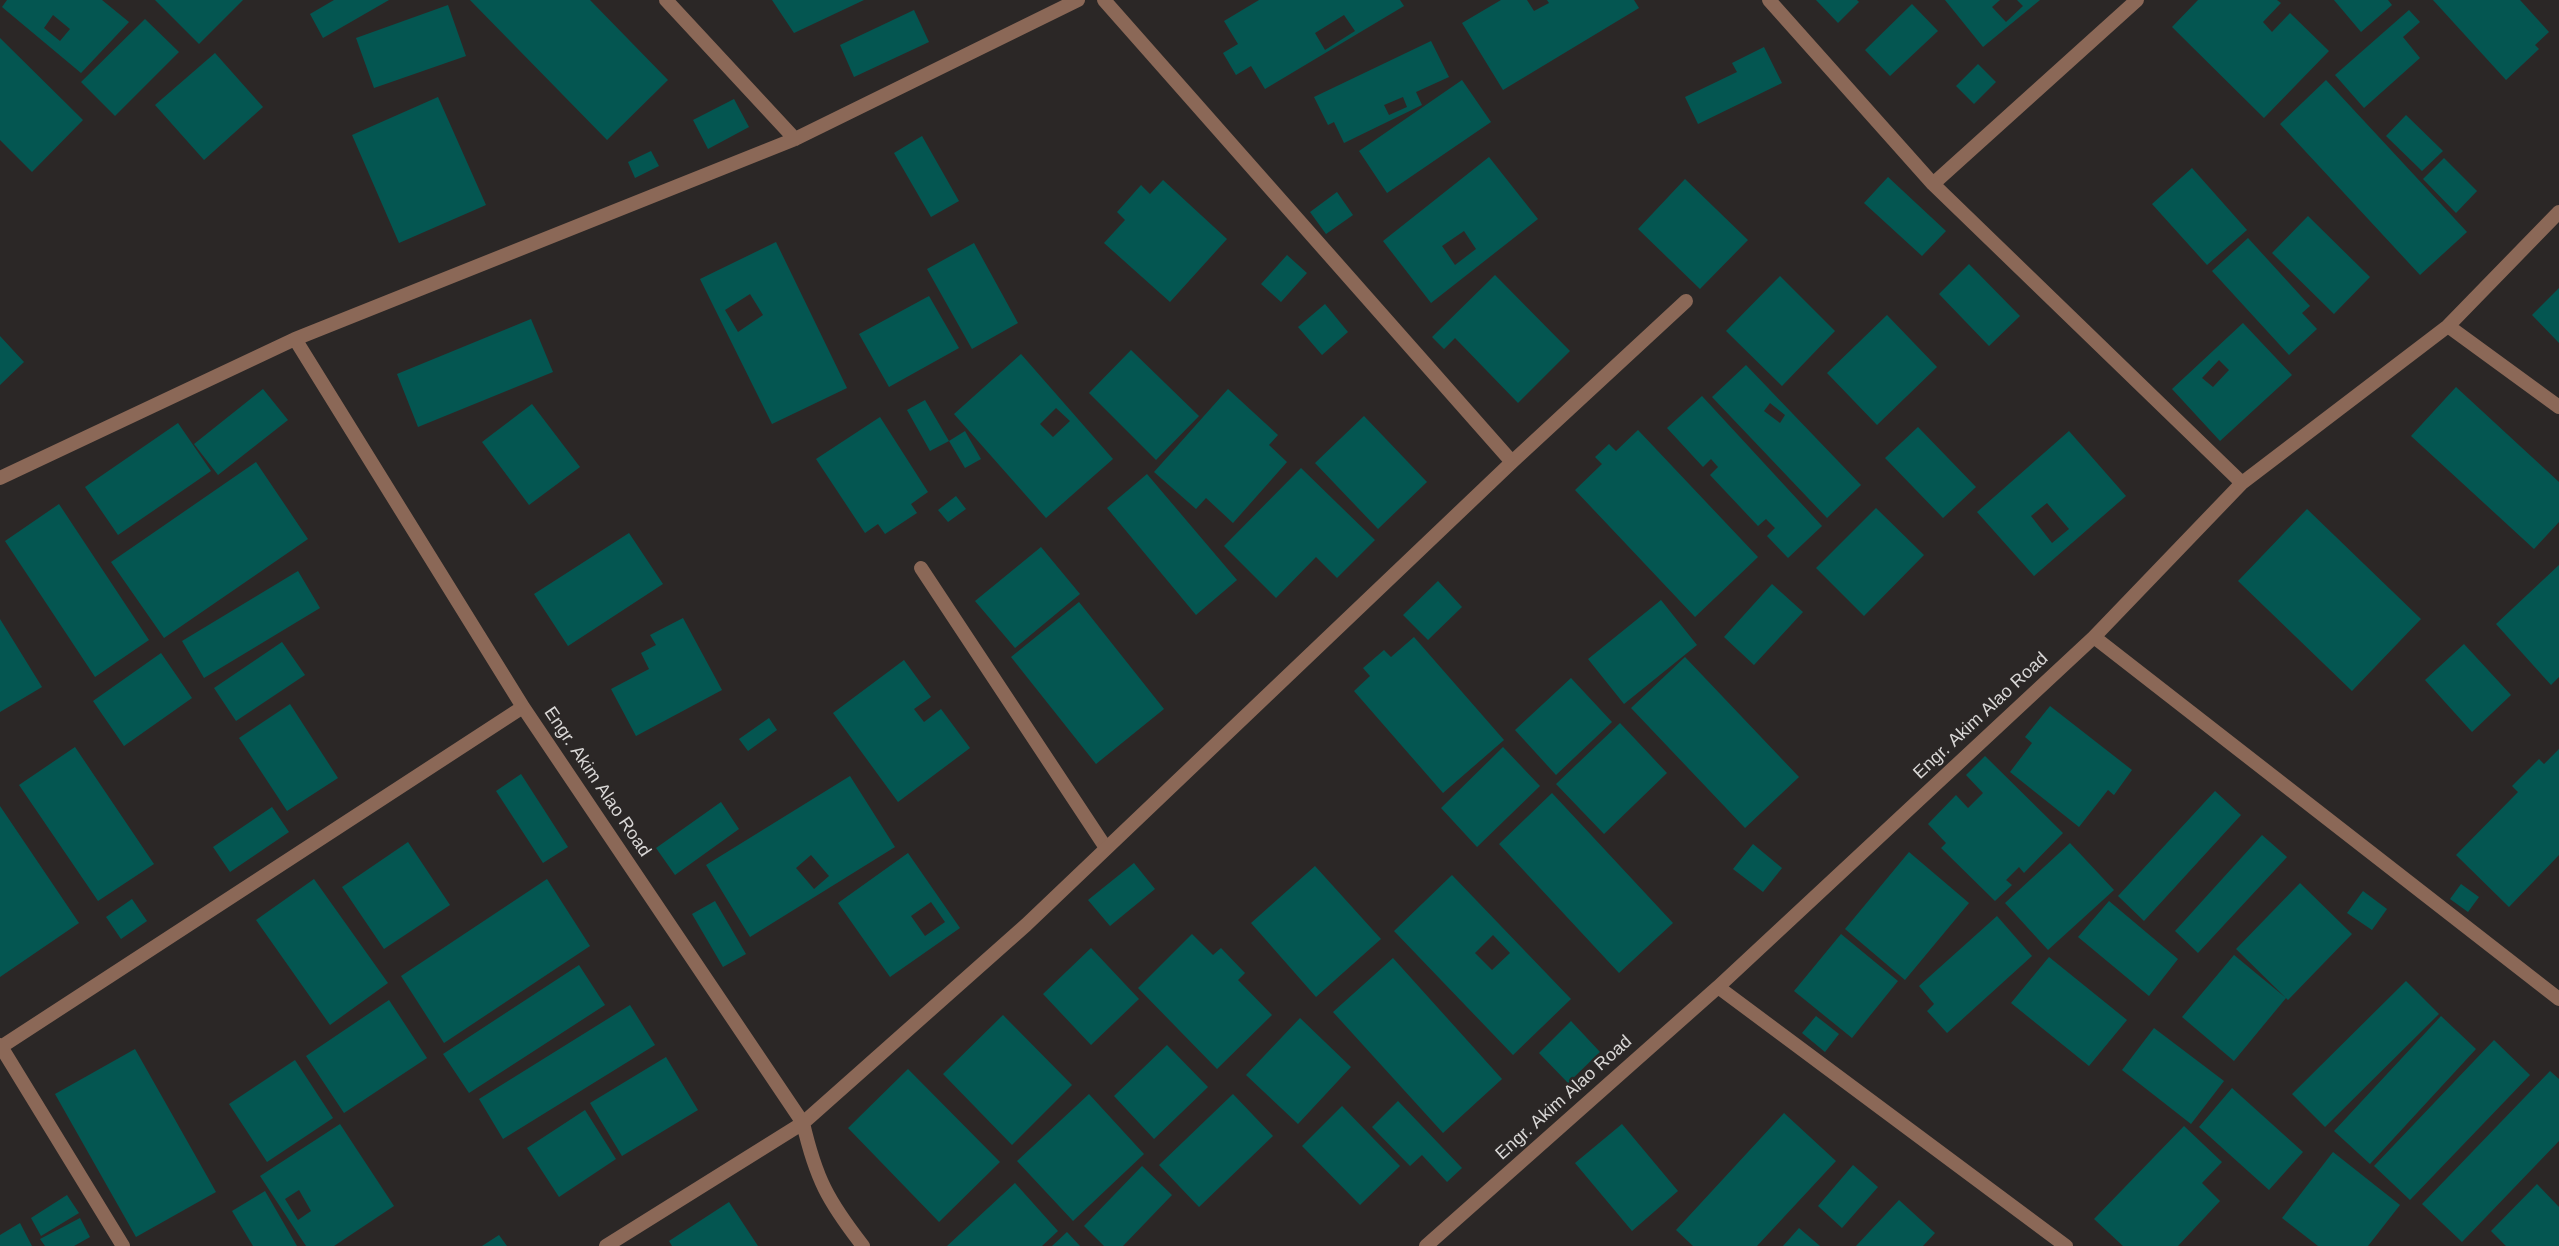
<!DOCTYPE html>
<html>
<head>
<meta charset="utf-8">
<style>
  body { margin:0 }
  canvas { display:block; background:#2b2726 }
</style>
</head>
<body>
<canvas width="2559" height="1246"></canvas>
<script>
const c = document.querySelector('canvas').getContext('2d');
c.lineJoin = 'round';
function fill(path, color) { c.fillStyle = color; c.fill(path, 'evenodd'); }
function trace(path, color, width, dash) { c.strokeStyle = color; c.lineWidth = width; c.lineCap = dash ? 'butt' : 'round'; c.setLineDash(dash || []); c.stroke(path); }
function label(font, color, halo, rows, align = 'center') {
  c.font = font + ' Arial,sans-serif'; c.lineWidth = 5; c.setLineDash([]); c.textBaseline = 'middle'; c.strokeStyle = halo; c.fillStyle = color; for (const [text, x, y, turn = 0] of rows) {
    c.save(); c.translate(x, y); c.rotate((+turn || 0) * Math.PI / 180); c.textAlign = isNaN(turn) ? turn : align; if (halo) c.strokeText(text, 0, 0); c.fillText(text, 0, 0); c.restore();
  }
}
const building = new Path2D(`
  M7,0H102L129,22L81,73L2,7ZM53,15L70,29L60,41L44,28Z
  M155,0H243L199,44Z
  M334,0H389L323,38L310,14Z
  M470,0H590L668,80L607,140Z
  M772,0H864L794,33Z
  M1259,0H1400L1404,6L1265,89L1251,66L1236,75L1223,53L1238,44L1224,21ZM1344,15L1355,31L1325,50L1315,33Z
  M1501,0H1527L1534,11L1549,3L1547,0H1634L1639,8L1503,90L1462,23Z
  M1816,0H1857L1859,2L1838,23Z
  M1945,0H2000L1992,7L2006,22L2023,6L2017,0H2040L1983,47Z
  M2198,0H2277L2281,3L2263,22L2272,32L2290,13L2329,51L2264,118L2172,27Z
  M2334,0H2388L2392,5L2361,32Z
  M2433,0H2520L2549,32L2535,45L2539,49L2506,80Z
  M1912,4L1938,31L1890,76L1865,50Z
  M448,5L466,56L374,88L356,38Z
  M914,10L929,42L854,77L840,45Z
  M2409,10L2420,22L2403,37L2420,58L2364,108L2335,75Z
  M145,19L179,52L115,116L81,82Z
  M0,38L83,120L32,172L0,140Z
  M1431,41L1449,77L1416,92L1422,105L1344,143L1334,122L1328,125L1314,97ZM1403,97L1407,107L1389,115L1384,105Z
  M1764,47L1782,83L1698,124L1685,97L1737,72L1732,63Z
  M215,53L263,107L204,160L155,105Z
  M1978,64L1996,82L1974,104L1956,86Z
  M1462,80L1491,122L1387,193L1359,151Z
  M2326,80L2467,232L2420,275L2280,124Z
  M438,97L486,205L399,243L352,135Z
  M734,99L749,127L708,149L693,120Z
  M2406,115L2443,151L2422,171L2386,136Z
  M922,136L959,201L931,217L894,153Z
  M651,151L659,166L635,178L628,162Z
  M1489,157L1538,219L1431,303L1383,241ZM1464,231L1476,249L1455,265L1442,246Z
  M2444,158L2477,191L2456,213L2423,179Z
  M2192,168L2247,230L2207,265L2152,204Z
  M1888,177L1946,231L1922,256L1864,203Z
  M1685,179L1748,240L1700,289L1638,229Z
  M1163,180L1227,239L1170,302L1104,243L1125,220L1117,212L1141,185L1150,194Z
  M1337,192L1353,215L1326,234L1310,212Z
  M2308,216L2370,277L2334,314L2272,253Z
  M2248,238L2310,306L2302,313L2317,329L2289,355L2212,271Z
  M776,242L847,388L772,424L700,279ZM750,294L763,315L738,332L725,310Z
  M974,243L1018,323L972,349L927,269Z
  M1287,255L1307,273L1281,302L1261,284Z
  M1969,264L2020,316L1989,346L1939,294Z
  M1495,275L1570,351L1518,403L1455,338L1444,349L1432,337Z
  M1780,276L1835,331L1782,386L1726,331Z
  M2559,288V343L2532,315Z
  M929,296L959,348L889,387L859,334Z
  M1325,304L1348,332L1322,355L1298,327Z
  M1887,315L1937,367L1877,425L1827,373Z
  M531,319L553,372L418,427L397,374Z
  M2243,323L2292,375L2220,441L2172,389ZM2219,360L2229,370L2213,387L2202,378Z
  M0,336L24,362L0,385Z
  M1131,350L1199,416L1156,460L1089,393Z
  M1021,354L1113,459L1046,518L954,414ZM1056,408L1070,421L1053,437L1040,424Z
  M1746,365L1861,485L1827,518L1712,397ZM1770,403L1785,415L1780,423L1764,411Z
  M2456,387L2559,482V522L2534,549L2411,436Z
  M263,389L288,420L218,475L194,444Z
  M1228,389L1278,435L1269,445L1287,462L1233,523L1206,498L1196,509L1154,472Z
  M1702,396L1822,526L1788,558L1767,536L1775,528L1766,519L1758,526L1710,475L1718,467L1711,459L1703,467L1667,428Z
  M925,400L949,441L930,451L907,410Z
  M532,404L580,467L529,505L482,442Z
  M1364,416L1427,482L1378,529L1315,463Z
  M880,417L928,492L911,504L917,513L885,534L878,524L865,533L816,459Z
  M178,423L211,471L118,535L85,487Z
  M1918,427L1976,487L1943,518L1885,458Z
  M1638,430L1758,557L1695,617L1575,490L1602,464L1595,457L1609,444L1616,451Z
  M965,431L981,459L965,468L949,441Z
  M2069,431L2126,496L2034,576L1977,512ZM2047,503L2069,529L2052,543L2031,516Z
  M256,462L308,539L164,638L111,562Z
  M1301,468L1375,540L1337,578L1316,557L1276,598L1224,546Z
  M1147,474L1237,580L1196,615L1107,508Z
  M956,496L966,509L948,522L938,510Z
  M59,504L149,640L95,677L5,541Z
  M1876,508L1924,555L1864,616L1816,568Z
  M2307,509L2421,619L2352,691L2238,581Z
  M629,533L663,584L568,646L534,594Z
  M1041,547L1080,594L1015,648L975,601Z
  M2559,565V677L2551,685L2496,624Z
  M298,571L320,608L204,678L182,641Z
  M1438,581L1462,607L1428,640L1403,615Z
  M1772,584L1803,612L1754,665L1724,637Z
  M1661,600L1697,645L1624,704L1588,659Z
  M1079,602L1164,709L1096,764L1011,657Z
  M683,618L722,690L636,736L611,689L649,669L641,653L656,645L650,635Z
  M0,619L42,687L0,712Z
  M1414,637L1504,740L1443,793L1354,691L1370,676L1363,668L1384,650L1391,657Z
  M282,642L305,675L236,721L214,688Z
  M2464,644L2511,695L2472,732L2425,680Z
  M161,653L192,698L124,746L93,701Z
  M1685,657L1799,777L1745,828L1631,708Z
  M904,660L931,697L914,709L924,722L941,709L970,748L898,802L833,713Z
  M1571,678L1612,722L1556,775L1515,730Z
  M290,704L338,778L287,811L239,738Z
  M2050,706L2132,770L2114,795L2108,790L2079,827L2010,772L2032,743L2025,737Z
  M769,718L777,730L748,751L739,739Z
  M1620,723L1667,773L1604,834L1556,784Z
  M75,747L154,864L98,901L19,785Z
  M1503,747L1540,786L1477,847L1441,808Z
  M2559,749V855L2509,907L2456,855L2518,792L2512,786L2539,759L2544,764Z
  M1985,756L2063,833L2024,873L2019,867L2006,880L2012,885L1995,901L1941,848L1946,843L1928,824L1956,795L1968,808L1983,793L1966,775Z
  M521,774L568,847L543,863L496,791Z
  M850,776L895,847L750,937L706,865ZM811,855L829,876L814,889L796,868Z
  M2215,791L2241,815L2144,921L2118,896Z
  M1552,793L1673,923L1619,973L1499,844Z
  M721,802L739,829L675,875L656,848Z
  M0,806L79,923L0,977Z
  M272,807L289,832L230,872L213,847Z
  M2262,835L2287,857L2198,953L2175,931Z
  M408,842L450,905L384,949L342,887Z
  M2070,843L2114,890L2048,950L2005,903Z
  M1753,844L1782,868L1763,892L1733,869Z
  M1909,852L1969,903L1905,980L1845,929Z
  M908,853L960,928L890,977L838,903ZM931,902L945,922L925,936L911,916Z
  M1134,863L1155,889L1110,926L1088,900Z
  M1315,866L1381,939L1316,997L1251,923Z
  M1452,875L1571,999L1513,1055L1394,931ZM1493,935L1510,953L1492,970L1475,953Z
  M314,879L388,983L330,1025L256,920Z
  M547,879L590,946L444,1043L401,976Z
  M2300,883L2352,934L2288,1000L2236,949Z
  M2461,884L2479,897L2468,912L2450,899Z
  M2363,891L2387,909L2372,930L2347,913Z
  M132,899L147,921L121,939L106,917Z
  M715,901L746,954L723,967L692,914Z
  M2109,901L2178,959L2149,996L2078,937Z
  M1997,916L2032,956L1947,1033L1927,1011L1934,1004L1919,986Z
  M1192,934L1213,955L1221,948L1245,973L1238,980L1272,1015L1217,1069L1138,988Z
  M1841,934L1898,981L1852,1038L1794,991Z
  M1091,948L1139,999L1091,1045L1043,994Z
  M2234,955L2286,998L2234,1061L2182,1017Z
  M2049,957L2127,1020L2089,1066L2011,1003Z
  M1393,958L1502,1079L1443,1133L1333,1012Z
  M579,965L605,1005L469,1093L443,1054Z
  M2406,981L2439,1014L2325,1127L2292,1094Z
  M389,1000L427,1058L344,1113L306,1056Z
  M630,1005L655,1045L503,1139L479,1099Z
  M1003,1015L1072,1085L1012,1145L943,1074Z
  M1816,1016L1839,1034L1825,1052L1802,1033Z
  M2441,1016L2476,1049L2370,1164L2334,1131Z
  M1300,1018L1351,1067L1298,1124L1246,1075Z
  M1571,1021L1600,1052L1568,1083L1539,1053Z
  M2154,1028L2224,1081L2191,1124L2122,1070Z
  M2494,1040L2530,1075L2410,1200L2374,1166Z
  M1167,1045L1208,1087L1154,1139L1114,1096Z
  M135,1049L216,1192L136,1237L55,1094Z
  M666,1057L698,1110L622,1156L590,1103Z
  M295,1060L333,1118L267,1162L229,1104Z
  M908,1069L1000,1162L939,1222L848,1128Z
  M2550,1071L2559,1079V1141L2462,1242L2422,1204Z
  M2232,1088L2303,1152L2269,1190L2199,1127Z
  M1089,1094L1144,1154L1073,1221L1017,1161Z
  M1233,1094L1273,1136L1199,1207L1159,1165Z
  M1398,1101L1462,1168L1447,1182L1422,1155L1410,1166L1372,1127Z
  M1342,1106L1400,1166L1360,1205L1302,1146Z
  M585,1110L616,1159L559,1197L527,1148Z
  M1784,1113L1836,1161L1757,1246H1693L1676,1230Z
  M340,1124L394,1206L334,1246H306L260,1176ZM299,1190L311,1211L298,1220L285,1199Z
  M1622,1124L1678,1191L1632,1231L1575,1163Z
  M2184,1126L2222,1162L2202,1183L2220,1201L2178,1246H2123L2094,1219Z
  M2333,1152L2400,1205L2368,1246H2318L2282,1218Z
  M1853,1165L1878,1187L1842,1228L1818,1206Z
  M1142,1166L1172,1195L1123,1246H1104L1084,1226Z
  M1015,1183L1058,1231L1042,1246H947Z
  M2537,1184L2559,1207V1246H2506L2491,1231Z
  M265,1191L297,1246H253L232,1211Z
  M67,1195L79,1213L41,1236L31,1218Z
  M1899,1200L1935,1233L1923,1246H1856Z
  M729,1202L758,1246H672L669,1241Z
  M80,1218L90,1237L74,1246H45L40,1239Z
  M20,1223L32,1246H0V1235Z
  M1799,1228L1820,1246H1783Z
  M1067,1232L1080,1246H1052Z
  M499,1235L507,1246H482Z`);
const service = new Path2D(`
  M921,568L1106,848`);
const minor = new Path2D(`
  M666,0L795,139
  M1104,0L1512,462
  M1769,0L1933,184L2242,483
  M1933,184L2137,0
  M2448,326L2559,407
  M295,339L523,707L803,1123C816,1179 828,1201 863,1246
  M0,478L295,339L795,139L1078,0
  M2094,637L2559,999
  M1718,987L2066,1246
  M0,1045L123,1246
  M1,1047L523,707
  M606,1246L803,1123L1026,925L1512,462L1686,301
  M1426,1246L1718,987L2094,637L2242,483L2448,326L2559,212`);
const streetNames = [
  ["Engr. Akim Alao Road",1981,716,-43],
  ["Engr. Akim Alao Road",597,782,56],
  ["Engr. Akim Alao Road",1564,1098,-42]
];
fill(building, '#045651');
trace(service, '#8b6857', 14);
trace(minor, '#8b6857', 14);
label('18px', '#d9d7d6', '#2b2726', streetNames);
</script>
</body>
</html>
